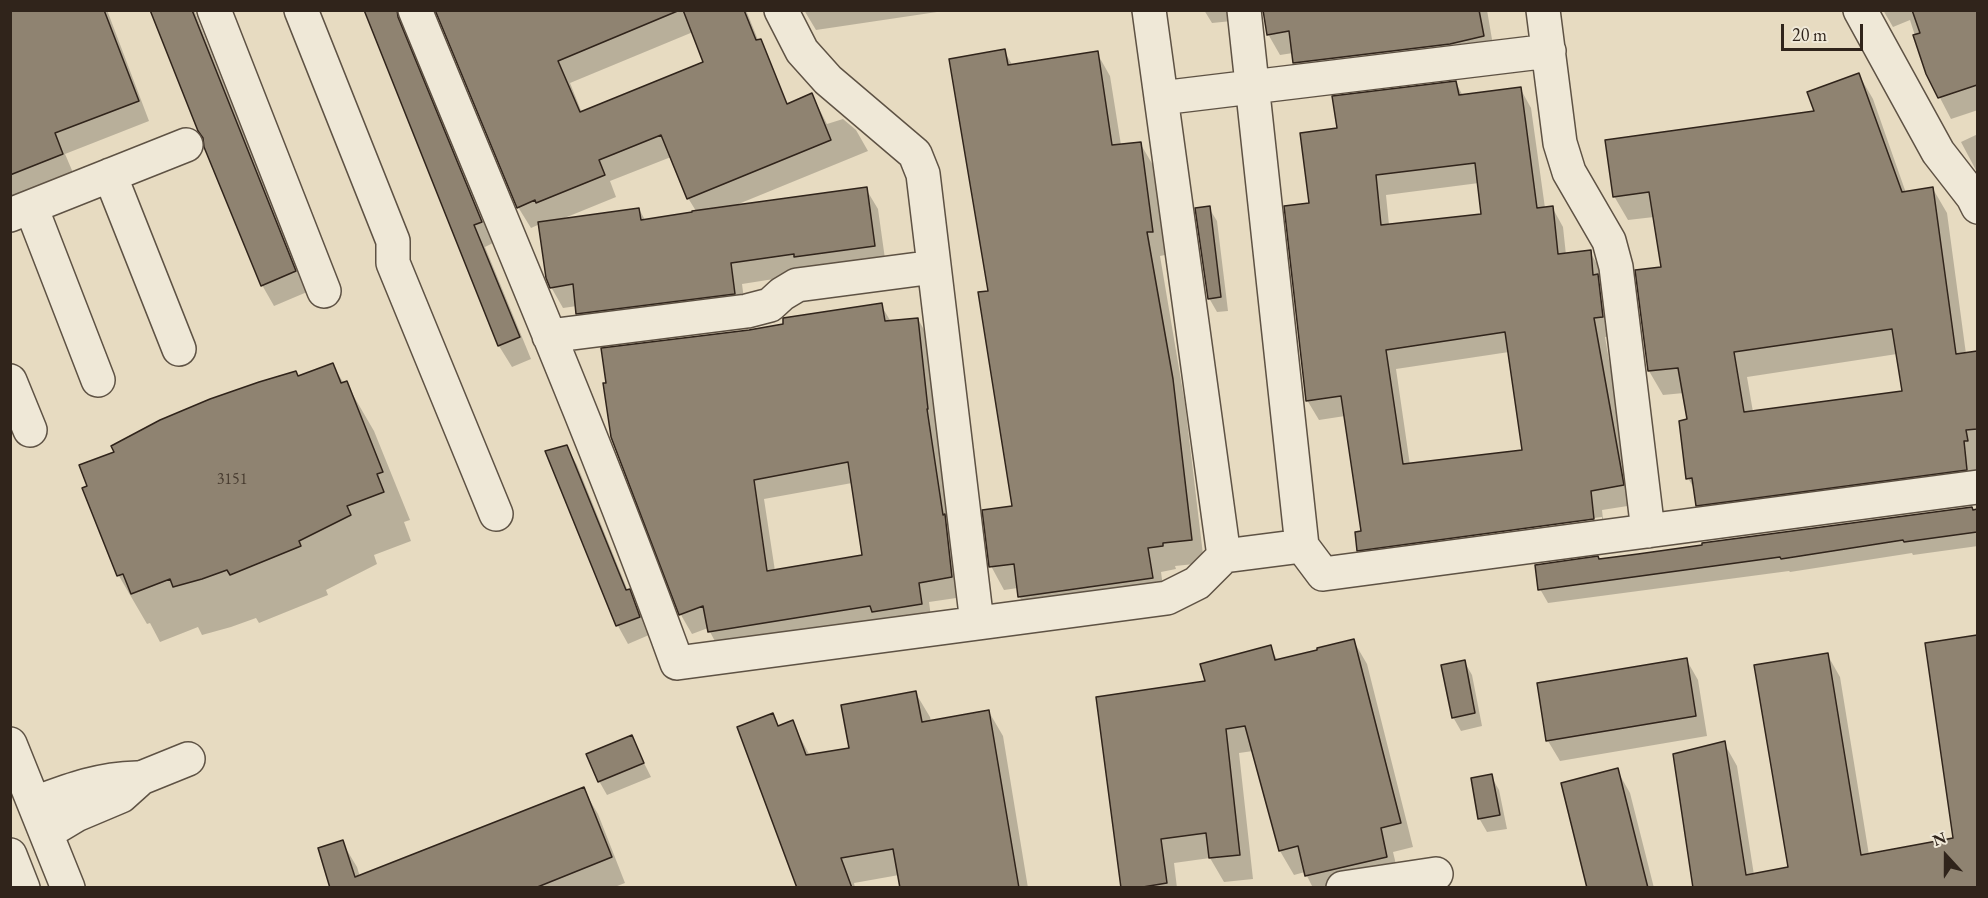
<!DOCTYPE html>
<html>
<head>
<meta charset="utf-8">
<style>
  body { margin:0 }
  #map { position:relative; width:1988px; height:898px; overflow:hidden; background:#e7dbc1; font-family:"EB Garamond",serif }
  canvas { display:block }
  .frame { position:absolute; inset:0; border:12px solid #30241b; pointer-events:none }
  .north { position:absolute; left:1916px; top:826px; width:60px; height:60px; -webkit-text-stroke:4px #efe8d7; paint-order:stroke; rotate:339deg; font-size:16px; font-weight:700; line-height:24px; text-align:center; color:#30241b }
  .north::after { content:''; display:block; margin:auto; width:21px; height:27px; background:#30241b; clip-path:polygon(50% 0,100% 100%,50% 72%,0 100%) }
  .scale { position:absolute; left:1781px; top:24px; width:82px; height:27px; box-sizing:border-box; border:3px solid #30241b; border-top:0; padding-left:8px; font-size:18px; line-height:21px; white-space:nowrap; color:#30241b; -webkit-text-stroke:4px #efe8d7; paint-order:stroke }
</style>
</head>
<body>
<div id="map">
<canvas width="1988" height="898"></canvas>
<div class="frame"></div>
<div class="north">N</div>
<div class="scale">20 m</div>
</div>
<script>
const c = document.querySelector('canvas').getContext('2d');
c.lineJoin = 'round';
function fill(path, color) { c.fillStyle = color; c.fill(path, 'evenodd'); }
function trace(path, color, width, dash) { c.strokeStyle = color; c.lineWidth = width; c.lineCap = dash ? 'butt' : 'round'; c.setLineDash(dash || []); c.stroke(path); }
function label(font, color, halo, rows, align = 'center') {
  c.font = font + ' "EB Garamond",serif'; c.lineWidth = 6; c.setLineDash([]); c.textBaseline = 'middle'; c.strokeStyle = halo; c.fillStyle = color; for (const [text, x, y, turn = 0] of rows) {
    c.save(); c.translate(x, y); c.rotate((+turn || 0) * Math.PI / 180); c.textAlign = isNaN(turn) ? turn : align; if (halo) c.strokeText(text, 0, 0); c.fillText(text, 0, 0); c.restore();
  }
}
const shadow = new Path2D(`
  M10,10H107L149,121L65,154L74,175L10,199Z
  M151,10H194L307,292L274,306L262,285L205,140Z
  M365,10H746L795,132L812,95L827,124L843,119L856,130L868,151L736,205L866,189L878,209L886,266L806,274L742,284L746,314L589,334L577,313V306L563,308L551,287L540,224L531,228L518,207L439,16L431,13L408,31L409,40L493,243L485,247L531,359L512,367L499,346ZM693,32L705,63L582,113L570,83ZM671,157L688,198L696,211L645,220L639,209L562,219L616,197L610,181Z
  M804,10H937V12L816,30Z
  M1204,10H1487L1495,57L1306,84L1294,63L1293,53L1280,55L1268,34L1265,14L1254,12L1242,20L1212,23Z
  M1883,10H1978V110L1951,119L1927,73L1910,20L1893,27Z
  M1004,51L1013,66L1097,53L1110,76L1121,145L1140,143L1154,167L1165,255L1160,256L1185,404L1204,563L1175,566L1176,569L1161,572L1165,601L1033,619L1019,596L1018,588L1004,590L991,566L1014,508L989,292Z
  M1859,75L1873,99L1906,193L1933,189L1947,213L1966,354L1978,352V473L1712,529L1698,505L1696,492L1688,478V421L1684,393L1663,395L1649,371L1663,268L1654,217L1628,220L1614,196L1816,112ZM1897,354L1903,392L1753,412L1747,377Z
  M1456,83L1463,96L1520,88L1531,108L1545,208L1552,207L1563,227L1566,255L1590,252L1601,271L1613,336L1605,337L1634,505L1602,510L1605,538L1370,569L1359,550L1362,532L1345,416L1319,420L1307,400L1311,204L1339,130ZM1479,183L1483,215L1389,225L1386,195ZM1509,352L1524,452L1410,465L1396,369ZM1602,517V520L1371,550V547Z
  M1978,134V174L1961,142Z
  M1209,208L1217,221L1228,311L1217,312L1209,298Z
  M881,305L891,322L918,319L929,339L939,428H937L963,597L929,602L932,624L720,651L708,628L692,634L681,615L612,437L750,331ZM852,483L864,557L775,571L764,499Z
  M333,365L344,384L346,383L374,431L410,520L404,522L411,541L374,555L377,564L326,590L328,595L259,623L256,618L231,627L202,635L198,627L160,642L150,623L147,624L119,576L84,489L298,378Z
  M567,447L577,465L628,591L639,609L649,635L628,644L618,626L547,452Z
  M1978,511V546L1913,555L1912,553L1790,572L1789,571L1548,603L1540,589L1599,560Z
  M1978,636V888H1695L1724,743L1737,766L1754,875L1789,869L1827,654L1840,677L1869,855L1954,840L1926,644Z
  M1353,640L1367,664L1413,847L1393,852L1400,881L1371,888H1313L1305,872L1294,875L1280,851L1253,751L1239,753L1253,879L1224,882L1210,858L1174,863L1177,888H1123L1207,682L1270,647L1278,661L1319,651Z
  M1686,659L1698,680L1707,736L1560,761L1548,741Z
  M1464,661L1472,675L1482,726L1461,731L1453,717Z
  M915,692L930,717L931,722L989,712L1003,736L1028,888H901L899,875L854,883L855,888H798L772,715L779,727L792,722L810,756L850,749Z
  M631,737L651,777L607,795L599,781Z
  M1617,770L1630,793L1654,888H1589Z
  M1491,776L1499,790L1507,829L1487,832L1479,818Z
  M583,789L598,814L625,883L612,888H332L342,842L357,867L360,877Z`);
const building = new Path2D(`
  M10,10H104L139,101L55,133L63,154L10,175Z
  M150,10H192L296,271L261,286L204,147L203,138L198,131Z
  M364,10H397L398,17L482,222L474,225L520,337L498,346Z
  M435,10H680L558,61L580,112L703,62L683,10H744L756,40L761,39L787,104L812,93L831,140L687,199L661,135L599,160L605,175L536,203L535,200L517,208Z
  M1263,10H1479L1484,36L1450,44L1293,63L1289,31L1267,35Z
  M1912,10H1977V85L1938,98L1926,74L1913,35L1920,33Z
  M1005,49L1008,65L1098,51L1112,145L1141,142L1153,232H1147L1173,379L1192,540L1163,543V546L1148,548L1153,578L1018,597L1014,564L989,567L982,510L1012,506L978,292L988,291L949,59Z
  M1859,73L1902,192L1933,187L1956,354L1977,351V429L1966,430L1968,441H1964L1967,470L1696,506L1692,478L1686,479L1679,421L1687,419L1678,368L1648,371L1635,270L1661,267L1649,192L1613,197L1605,140L1814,111L1807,92ZM1892,329L1902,391L1744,412L1734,352Z
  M1456,81L1459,95L1521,87L1537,208L1553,206L1558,254L1591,250L1593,275L1598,274L1603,317L1594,318L1624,485L1591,491L1594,519L1357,551L1355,532L1361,531L1341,396L1306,401L1284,206L1309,203L1300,133L1337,128L1332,96ZM1475,163L1481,214L1381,225L1376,175ZM1505,332L1522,450L1403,464L1386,350Z
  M867,187L875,246L794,257V254L731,263L735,294L576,314L573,284L550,288L546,278L538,222L639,208L641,220L692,212V211Z
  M1210,206L1221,297L1208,299L1195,208Z
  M882,303L885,321L918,318L928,409H927L943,515L945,514L952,577L919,583L922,604L872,612L870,606L708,632L703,606L679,615L611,437L603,383H606L601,348L749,330L783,324V318ZM848,462L862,555L767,571L754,480Z
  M333,363L341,383L347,381L383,472L377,474L384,492L347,506L351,515L299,541L301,546L230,575L227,570L202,579L173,587L170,579L131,594L123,574L117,576L82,488L87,486L79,465L114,452L111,446L160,420L210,399L259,382L296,371L298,376Z
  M567,445L626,590L630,589L640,617L616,626L545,451Z
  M1972,507L1973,510L1977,509V532L1904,542L1903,540L1781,559L1780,557L1538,590L1535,565L1598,556L1599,559L1638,554L1702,545V543Z
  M1977,635V888H1693L1673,754L1725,741L1746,875L1788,867L1754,665L1828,653L1861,855L1953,838L1925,643Z
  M1354,639L1401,823L1381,828L1387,857L1305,876L1298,846L1279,851L1245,726L1226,729L1240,855L1209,858L1206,833L1161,839L1167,883L1137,888H1121L1096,697L1205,681L1200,664L1271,645L1275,660L1317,650V648Z
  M1687,658L1696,716L1546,741L1537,683Z
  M1465,660L1475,713L1452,718L1441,665Z
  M916,691L922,722L989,710L1019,888H900L893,849L841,858L852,888H797L737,727L773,713L778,726L793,720L806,755L849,748L841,705Z
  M632,735L644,763L598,782L586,754Z
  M1618,768L1648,888H1587L1561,783Z
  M1492,774L1500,815L1478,819L1471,778Z
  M584,787L612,857L535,888H330L318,848L343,840L355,877Z`);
const minor = new Path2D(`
  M214,10L324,291
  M301,10L393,241V263L496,514
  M415,10C504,227 597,443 677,663L1167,598L1197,583L1224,556L1149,10
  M781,10L802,51L828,80L915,154L923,174L977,623
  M1244,10L1302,546L1323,574L1978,487
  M1543,10L1560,143L1569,172L1609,241L1616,267L1648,531
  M1860,10L1938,152L1973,197L1978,207
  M1161,98L1549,51
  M110,175L179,349
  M31,207L98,380
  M10,215L186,145
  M549,336L747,311L770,305L782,294L797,285L934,267
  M10,381L30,430
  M1224,556L1302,546
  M10,744L68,888
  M35,803C70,790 98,779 137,778
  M46,833L76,815L121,796L141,778L188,759
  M10,855L23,888
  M1343,888L1436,874`);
const numberNames = [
  ["3151",232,480]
];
fill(shadow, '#0003');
fill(building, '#8f8371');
trace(building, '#30241b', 1.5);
trace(minor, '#5e5244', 36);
trace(minor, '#efe8d7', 33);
label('16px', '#483c30', null, numberNames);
</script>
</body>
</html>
